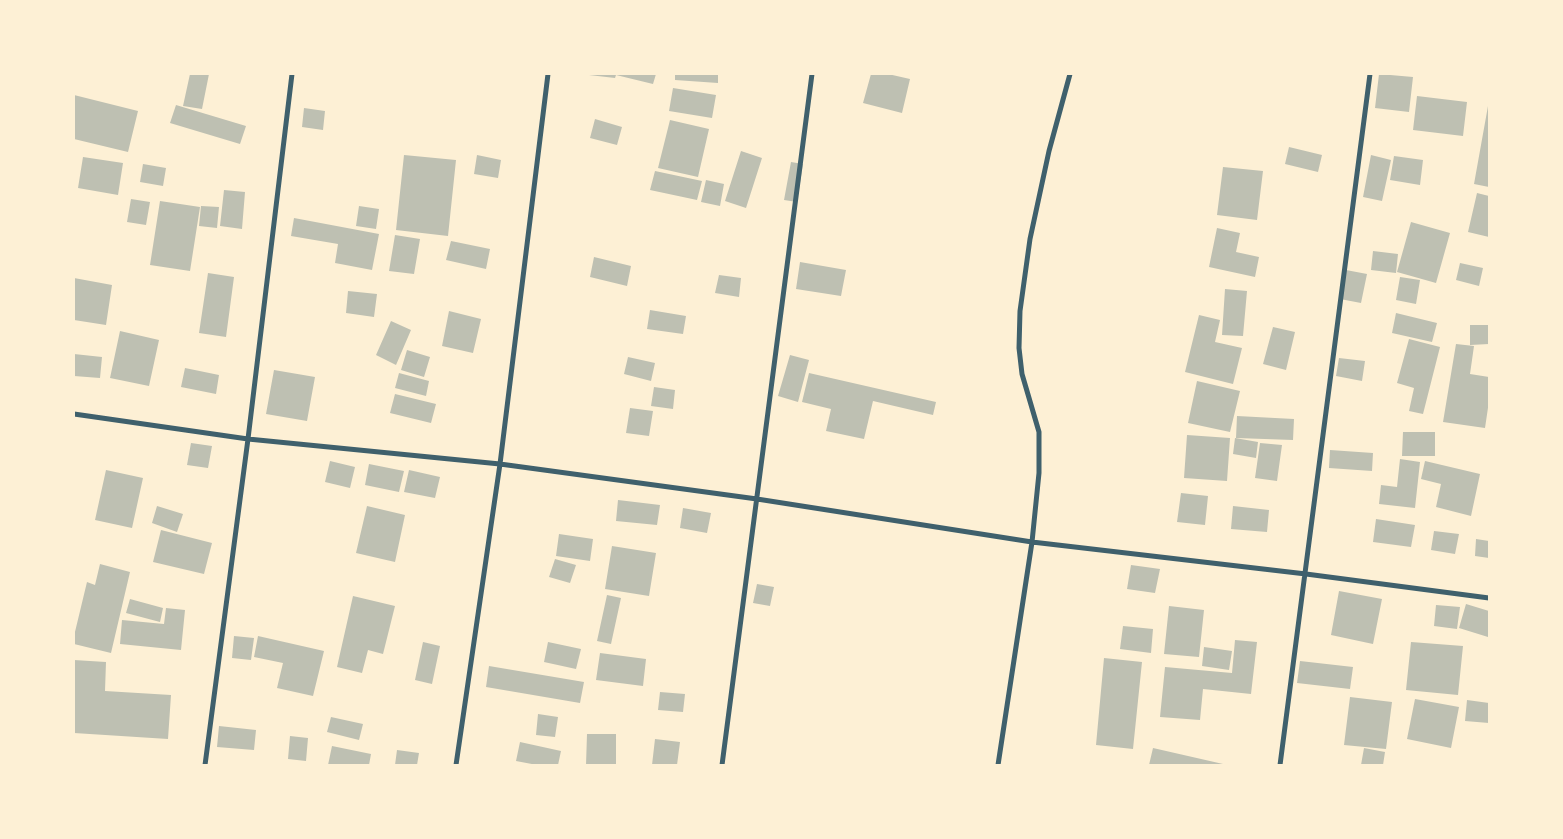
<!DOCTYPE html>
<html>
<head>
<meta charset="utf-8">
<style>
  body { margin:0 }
  #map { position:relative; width:1563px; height:839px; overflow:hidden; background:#fdf0d5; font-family:"Alegreya Sans",sans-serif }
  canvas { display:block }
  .frame { position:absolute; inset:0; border:75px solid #fdf0d5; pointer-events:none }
</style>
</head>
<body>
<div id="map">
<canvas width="1563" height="839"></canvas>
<div class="frame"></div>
</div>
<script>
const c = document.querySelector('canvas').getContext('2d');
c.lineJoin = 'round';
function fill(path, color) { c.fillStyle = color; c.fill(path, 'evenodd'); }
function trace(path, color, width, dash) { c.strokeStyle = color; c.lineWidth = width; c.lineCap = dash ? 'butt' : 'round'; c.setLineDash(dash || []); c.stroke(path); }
const building = new Path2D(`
  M190,74H209L202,109L183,106Z
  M589,74H656L653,84L616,75L615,78L589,75Z
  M675,74H718V83L675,80Z
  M871,74H888L910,79L902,113L863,103Z
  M1379,74L1413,77L1409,112L1375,108Z
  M673,88L716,95L712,118L669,111Z
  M74,95L138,111L128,152L74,139Z
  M1417,96L1467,102L1463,136L1413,130Z
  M176,105L246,126L240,144L170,123Z
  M1488,106H1489V187L1474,184Z
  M304,108L325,111L323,130L302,127Z
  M595,119L622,127L617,145L590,138Z
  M670,120L709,129L698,177L658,168Z
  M1289,147L1322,155L1318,172L1285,164Z
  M741,151L762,158L746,208L725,201Z
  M404,155L456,160L448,236L396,230Z
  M477,155L501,160L498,178L474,174Z
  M1371,155L1391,160L1382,201L1363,197Z
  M1394,156L1423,160L1420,185L1390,180Z
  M83,157L123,163L118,195L78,188Z
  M791,162L803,164L797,202L784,200Z
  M143,164L166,168L163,186L140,182Z
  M1223,167L1263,171L1257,220L1217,215Z
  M655,171L702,181L697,200L650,190Z
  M706,180L724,184L720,206L701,202Z
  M224,190L245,192L242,229L220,226Z
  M1477,193L1489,196V237L1468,232Z
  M131,199L150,202L146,225L127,222Z
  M160,201L200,207L190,271L150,265Z
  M201,206L219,207L217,228L199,226Z
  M359,206L379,209L376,229L356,226Z
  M294,218L379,234L372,270L335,263L338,244L291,236Z
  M1411,222L1450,233L1436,283L1397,272Z
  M1217,228L1240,233L1236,252L1259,257L1255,277L1209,267Z
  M395,235L420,239L414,274L389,271Z
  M451,241L490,249L486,269L446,260Z
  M1373,251L1398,254L1396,273L1371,270Z
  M594,257L631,266L627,286L590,277Z
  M800,262L846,270L841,296L796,289Z
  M1460,263L1483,268L1479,286L1456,280Z
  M1346,270L1367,274L1361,303L1340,299Z
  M208,273L234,277L226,337L199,333Z
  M719,275L741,278L739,297L715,293Z
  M1400,277L1420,280L1416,304L1396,300Z
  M74,278L112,285L106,325L74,320Z
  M1225,289L1247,291L1243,336L1222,335Z
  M348,291L377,294L374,317L346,313Z
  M650,310L686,316L683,334L647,329Z
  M449,311L481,319L473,353L442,346Z
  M1396,313L1437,323L1432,342L1392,333Z
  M1199,315L1220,320L1215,342L1242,348L1233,384L1185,372Z
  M391,321L411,330L396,365L376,355Z
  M1470,325H1489V344L1470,345Z
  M1273,327L1295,332L1286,370L1263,364Z
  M120,331L159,340L149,386L110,378Z
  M1409,339L1440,347L1423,414L1409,411L1414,388L1397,383Z
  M1456,344L1474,346L1470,374L1489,377V401L1485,428L1443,422Z
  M407,350L430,357L424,377L401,370Z
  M74,354L102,357L100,378L74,376Z
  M790,355L809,360L798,402L778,396Z
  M628,357L655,363L651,381L624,374Z
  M1339,358L1365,361L1362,381L1336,376Z
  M185,368L219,375L216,394L181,387Z
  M274,370L315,377L307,421L266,414Z
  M399,373L429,381L426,396L395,388Z
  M809,373L936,402L933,415L873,401L864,439L826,431L831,409L802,402Z
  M1197,381L1240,391L1230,432L1188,423Z
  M654,387L675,390L673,409L651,406Z
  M395,394L436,404L431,423L390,413Z
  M630,408L653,411L649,436L626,433Z
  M1237,416L1294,419L1293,440L1236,438Z
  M1403,432H1435V456H1402Z
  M1187,435L1230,438L1227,481L1184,478Z
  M1235,438L1258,442L1256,458L1233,454Z
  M191,443L212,446L208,468L187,465Z
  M1260,443L1282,445L1277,481L1255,478Z
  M1330,450L1373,453L1372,471L1329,468Z
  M1400,459L1420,462L1415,508L1379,504L1381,485L1397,487Z
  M330,461L355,467L350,488L325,482Z
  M1425,461L1480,474L1471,516L1436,507L1441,484L1421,479Z
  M369,464L404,471L399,492L365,485Z
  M106,470L143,478L132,528L95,520Z
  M409,470L440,477L435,498L404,492Z
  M1181,493L1208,496L1205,525L1177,522Z
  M618,500L660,505L657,525L616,521Z
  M157,506L183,514L177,532L152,523Z
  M367,506L405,515L395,562L356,553Z
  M1233,506L1269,510L1267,532L1231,529Z
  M683,508L711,513L707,533L680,528Z
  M1376,519L1415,525L1411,547L1373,542Z
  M161,530L212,543L204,574L153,562Z
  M1434,531L1459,534L1455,554L1431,550Z
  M559,534L593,539L590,561L556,556Z
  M1476,539L1489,541V558L1475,556Z
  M612,546L656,553L649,596L605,589Z
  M555,559L576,565L570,583L549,577Z
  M100,564L130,572L111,653L74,644V636L87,582L95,585Z
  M1131,565L1160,569L1155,593L1127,589Z
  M757,584L774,587L770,606L753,603Z
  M1339,591L1382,599L1373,644L1331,635Z
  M607,595L621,598L611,644L597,641Z
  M353,596L395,606L383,654L368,650L362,673L337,667Z
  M130,599L163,608L160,622L126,613Z
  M1466,604L1489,611L1488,637L1459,628Z
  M1436,605L1460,607L1457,629L1434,626Z
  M1169,606L1204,610L1199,657L1164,654Z
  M166,608L185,610L181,650L120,644L122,620L164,624Z
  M1123,626L1153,629L1151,653L1120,649Z
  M234,636L254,638L251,660L232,658Z
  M258,636L324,651L313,696L277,688L283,663L254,657Z
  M1235,640L1257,642L1251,694L1203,689L1200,720L1160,717L1165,667L1232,673Z
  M423,642L440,646L432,684L415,680Z
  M548,642L581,649L576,669L544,662Z
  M1411,642L1463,646L1458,695L1406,690Z
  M1204,647L1232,651L1229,670L1202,666Z
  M600,653L646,659L643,686L596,680Z
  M1104,658L1142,662L1133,749L1096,745Z
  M74,660L106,662L105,691L171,695L168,739L74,733Z
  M1300,661L1353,667L1350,689L1297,683Z
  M489,666L584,682L580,703L486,687Z
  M660,692L685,694L683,712L658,710Z
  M1350,697L1392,702L1386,749L1344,745Z
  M1415,699L1459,707L1451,748L1407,739Z
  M1467,700L1489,703V723L1465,721Z
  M538,714L558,717L555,737L536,735Z
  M331,717L363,724L359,740L327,732Z
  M219,726L256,730L254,750L217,747Z
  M587,734H616V765H586Z
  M290,736L308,738L306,761L288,759Z
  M655,739L680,742L677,765H652Z
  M520,742L561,751L558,765H537L516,761Z
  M332,746L371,754L369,765H328Z
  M1153,748L1223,764V765H1149Z
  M1364,748L1385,752L1383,765H1361Z
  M397,750L419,753L417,765H395Z`);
const minor = new Path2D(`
  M74,414L248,439L500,464L757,499L1032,542L1306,574L1489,598
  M205,765L248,439L292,74
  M456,765L500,464L548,74
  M722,765L812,74
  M998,765L1032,542L1039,473V432L1022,374L1019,348L1020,311L1030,239L1049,151L1070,74
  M1280,765L1370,74`);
fill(building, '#bec0b2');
trace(minor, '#3f606c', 5);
</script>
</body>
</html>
